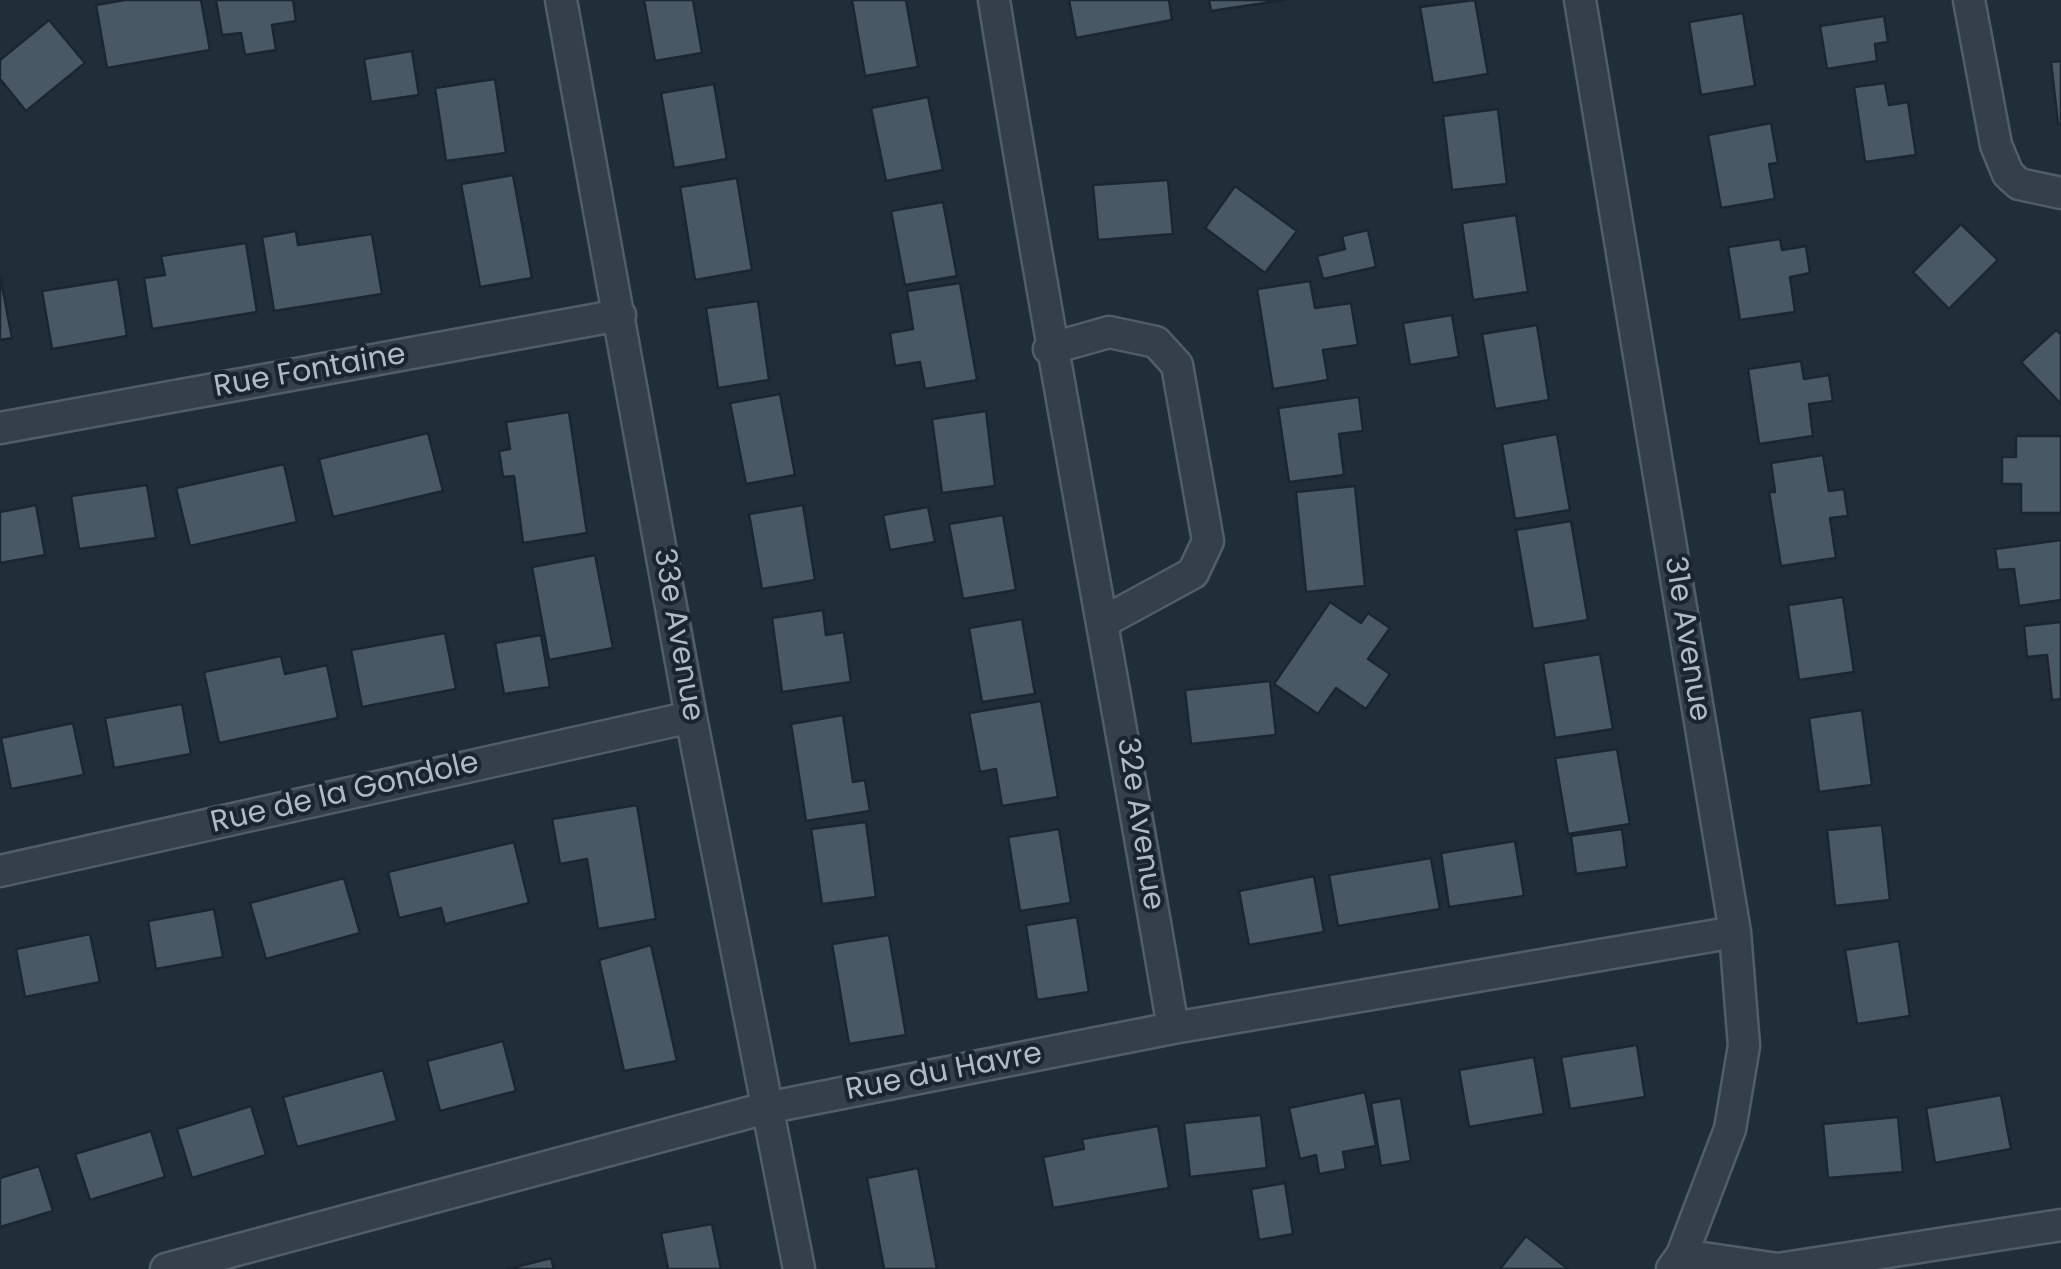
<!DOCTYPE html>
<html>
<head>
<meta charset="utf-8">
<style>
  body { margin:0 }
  canvas { display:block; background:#202e39 }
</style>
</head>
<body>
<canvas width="2061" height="1269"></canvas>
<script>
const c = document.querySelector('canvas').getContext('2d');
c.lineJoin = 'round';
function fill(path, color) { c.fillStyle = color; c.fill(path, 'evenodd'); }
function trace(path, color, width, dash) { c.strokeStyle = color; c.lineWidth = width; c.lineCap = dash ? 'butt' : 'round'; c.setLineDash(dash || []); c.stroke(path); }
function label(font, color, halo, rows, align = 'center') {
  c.font = font + ' Poppins,sans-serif'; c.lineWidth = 8; c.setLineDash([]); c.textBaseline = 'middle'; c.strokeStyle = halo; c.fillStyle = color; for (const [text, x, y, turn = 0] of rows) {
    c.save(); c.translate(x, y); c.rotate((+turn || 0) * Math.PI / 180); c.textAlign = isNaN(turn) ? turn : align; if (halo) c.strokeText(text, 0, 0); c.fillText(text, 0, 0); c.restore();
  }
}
const building = new Path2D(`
  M125,0H201L210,50L107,68L96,5Z
  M216,0H293L296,21L272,25L276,50L245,55L241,33L222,35Z
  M644,0H693L702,53L655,61Z
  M852,0H906L918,67L865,76Z
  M1069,0H1169L1172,20L1076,38Z
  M1209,0H1285L1211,11Z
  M1475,0L1488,74L1433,83L1420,7Z
  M1743,13L1755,86L1701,95L1689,22Z
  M1884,16L1888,42L1875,44L1877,61L1827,69L1820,26Z
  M49,20L85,63L26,111L0,79V60Z
  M412,51L419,95L371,102L364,59Z
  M2061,61V124H2058L2051,62Z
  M495,79L506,153L446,161L435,88Z
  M1885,83L1889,105L1908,102L1916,155L1865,162L1854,87Z
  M714,84L727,159L674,168L661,93Z
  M928,97L943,170L886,181L871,108Z
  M1498,109L1507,184L1452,190L1443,116Z
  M1771,123L1778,163L1769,164L1775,199L1721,208L1708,135Z
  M513,175L532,278L480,287L461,184Z
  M737,178L752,270L695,280L680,187Z
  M1168,180L1173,234L1098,240L1093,185Z
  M1235,186L1297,231L1265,273L1205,228Z
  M943,202L957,276L905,285L891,211Z
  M1516,215L1528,292L1473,300L1462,223Z
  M1961,224L1998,260L1949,309L1913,272Z
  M1368,230L1376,267L1323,279L1317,256L1345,249L1342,236Z
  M296,231L298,245L372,234L382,294L274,311L262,237Z
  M1780,239L1782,250L1806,246L1810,273L1790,277L1795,312L1740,320L1728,247Z
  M246,243L257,312L152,329L144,278L165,275L161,256Z
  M0,275L12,338L0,340Z
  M118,279L127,336L52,349L42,291Z
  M1310,281L1315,308L1351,303L1358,345L1323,350L1328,380L1273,389L1257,289Z
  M960,283L977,380L925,389L920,362L895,366L890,333L913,329L907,291Z
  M758,301L769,380L718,388L706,308Z
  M1452,315L1459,357L1410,365L1403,323Z
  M1537,325L1549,400L1495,409L1482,334Z
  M2056,330L2061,334V404L2021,362Z
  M1801,361L1804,379L1829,375L1833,401L1809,404L1813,436L1759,444L1748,369Z
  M780,394L795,475L746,484L730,403Z
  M1359,397L1363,431L1339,434L1344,475L1289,482L1278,408Z
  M986,411L995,486L942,493L932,419Z
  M569,412L587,533L523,543L514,476L503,477L499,451L510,449L506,422Z
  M428,433L443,491L333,517L319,459Z
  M1557,434L1570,510L1515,519L1502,444Z
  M2016,436H2061V513H2021V484H2002V457H2016Z
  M1823,455L1829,491L1844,489L1848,516L1830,518L1836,558L1781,566L1769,492H1775L1771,463Z
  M284,464L297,522L190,546L176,488Z
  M147,485L156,538L79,549L71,496Z
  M1355,486L1365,586L1306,592L1296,492Z
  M36,505L45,555L0,563V512Z
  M803,505L815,580L762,589L749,514Z
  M928,507L935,542L890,550L883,515Z
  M1003,515L1016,590L963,599L949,524Z
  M1571,521L1588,620L1533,629L1516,530Z
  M2061,540V600L2019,606L2014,569L1998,570L1995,549Z
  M595,555L613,648L549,660L532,567Z
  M1843,597L1854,672L1799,680L1788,605Z
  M1330,602L1361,623L1368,613L1390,628L1368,659L1390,674L1366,709L1336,688L1318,714L1274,684Z
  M823,610L826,635L844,632L851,682L782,692L772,618Z
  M1022,619L1035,694L982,702L969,628Z
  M2061,622V699L2052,700L2047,655L2027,657L2024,626Z
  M445,633L456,689L362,707L351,650Z
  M541,635L550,687L504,694L495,643Z
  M1600,654L1613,729L1555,738L1543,663Z
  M281,656L285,674L327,665L338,718L219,743L204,672Z
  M1270,681L1276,735L1191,744L1185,690Z
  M1041,701L1058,797L1002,806L996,769L980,772L969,713Z
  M182,704L191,754L114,768L105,718Z
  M1862,710L1872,785L1819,792L1809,718Z
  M843,715L853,782L865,780L870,811L806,821L791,724Z
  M73,723L84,775L11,789L1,738Z
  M1617,749L1630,824L1568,834L1555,758Z
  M637,805L656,919L598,929L587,859L560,864L552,819Z
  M866,822L876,897L822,904L811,829Z
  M1882,825L1890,900L1835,906L1827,830Z
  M1059,829L1071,903L1020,911L1008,837Z
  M1622,829L1627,867L1576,874L1571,836Z
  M1515,841L1524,896L1449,907L1441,853Z
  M514,842L529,903L445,924L441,908L399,918L388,872Z
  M1431,858L1440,909L1338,926L1329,875Z
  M1314,876L1324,932L1249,945L1239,891Z
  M344,878L360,933L266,959L250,903Z
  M214,909L223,957L156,969L148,921Z
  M1077,917L1089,992L1037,1000L1026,925Z
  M90,934L100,982L25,997L16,949Z
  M889,935L906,1035L849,1044L832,944Z
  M1899,941L1910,1016L1857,1024L1845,950Z
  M651,945L677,1061L624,1071L599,960Z
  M503,1041L516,1091L440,1111L427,1061Z
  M1637,1045L1645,1097L1570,1109L1561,1057Z
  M1534,1057L1544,1114L1469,1127L1459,1070Z
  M383,1070L397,1121L297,1147L283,1097Z
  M1365,1092L1376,1146L1343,1152L1346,1169L1319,1174L1316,1155L1300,1159L1289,1108Z
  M2001,1095L2011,1149L1935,1163L1926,1108Z
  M1401,1098L1411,1161L1381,1166L1371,1103Z
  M251,1106L266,1155L192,1178L177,1129Z
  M1261,1115L1267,1168L1190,1177L1184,1123Z
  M1898,1117L1903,1172L1828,1178L1823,1124Z
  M1158,1126L1169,1188L1053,1208L1043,1157L1084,1149L1082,1139Z
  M151,1131L165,1177L90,1200L75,1154Z
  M39,1166L53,1211L0,1227V1178Z
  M918,1168L937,1269H884L867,1178Z
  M1285,1183L1293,1234L1259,1240L1251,1189Z
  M712,1224L721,1269H668L661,1233Z
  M1526,1236L1568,1269H1500Z
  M551,1258L554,1269H508Z`);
const street = new Path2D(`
  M561,0L691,717L799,1269
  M994,0C1049,344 1115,684 1173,1028
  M1580,0L1735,932L1744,1046L1730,1129L1682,1255L1672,1269
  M1969,0L1996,145L2008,174L2019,184L2061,193
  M1049,349L1109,332L1156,342L1177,365L1208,541L1193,573L1105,621
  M0,428L620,315
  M0,871L691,717
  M1682,1255L1778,1269L2061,1225
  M166,1269L766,1108L1173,1028L1735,932`);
const streetNames = [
  ["Rue Fontaine",310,372,-10],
  ["33e Avenue",677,635,80],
  ["31e Avenue",1686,639,81],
  ["Rue de la Gondole",345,794,-13],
  ["32e Avenue",1139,824,81],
  ["Rue du Havre",944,1073,-11]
];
fill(building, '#485865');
trace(building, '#1b2630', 2.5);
trace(street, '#515d67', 35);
trace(street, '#343f49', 30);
label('30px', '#aebac6', '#19242e', streetNames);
</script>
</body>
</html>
